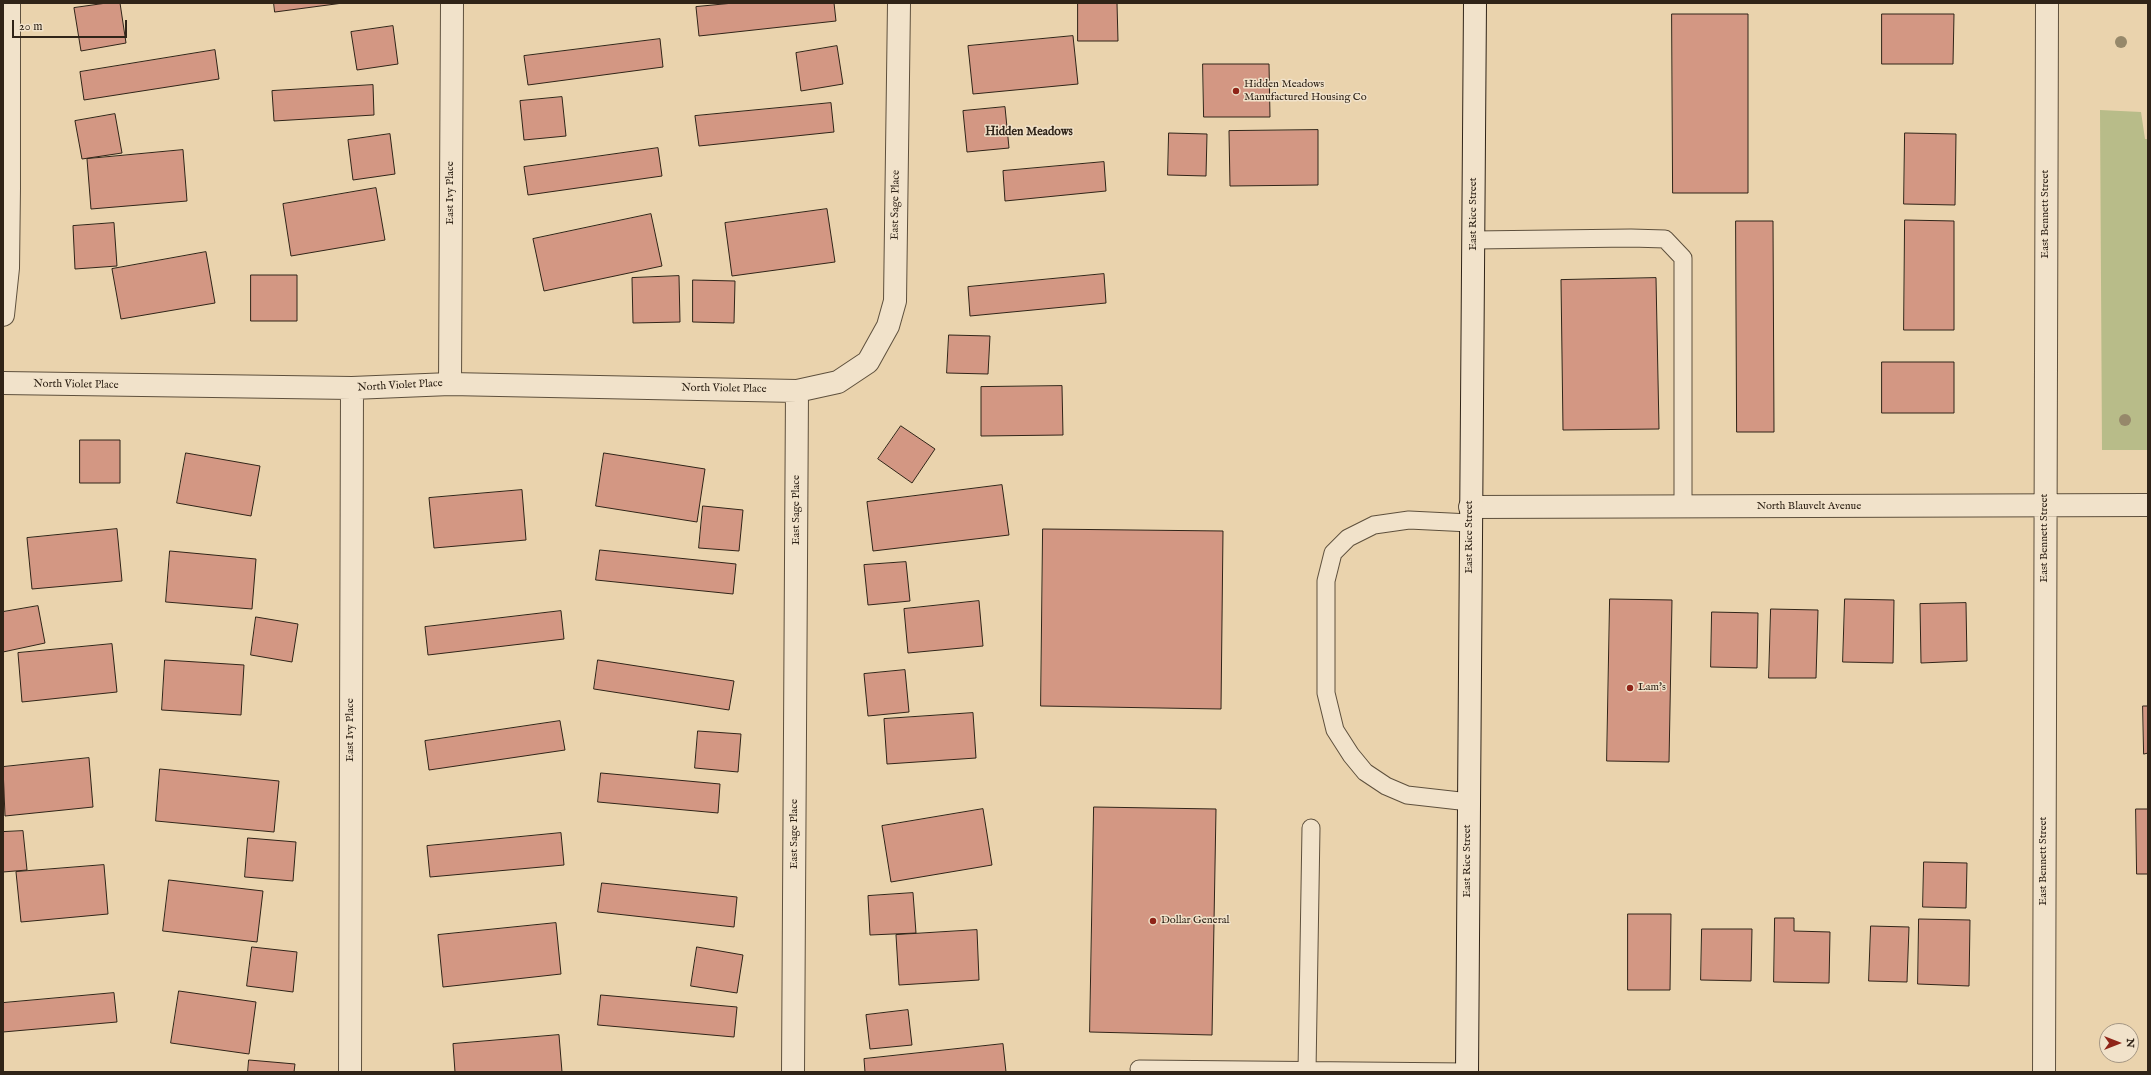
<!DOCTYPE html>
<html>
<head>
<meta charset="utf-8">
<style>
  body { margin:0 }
  #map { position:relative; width:2151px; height:1075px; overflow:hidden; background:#ead3ad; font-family:"IM FELL English",serif }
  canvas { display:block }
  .frame { position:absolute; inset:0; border:4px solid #302418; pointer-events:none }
  .north { position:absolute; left:2099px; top:1023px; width:40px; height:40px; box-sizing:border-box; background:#f1e2ca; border:1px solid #a49683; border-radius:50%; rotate:90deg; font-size:11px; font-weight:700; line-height:16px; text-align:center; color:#302418 }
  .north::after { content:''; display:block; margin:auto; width:14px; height:18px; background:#8f2418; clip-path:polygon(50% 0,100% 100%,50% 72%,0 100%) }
  .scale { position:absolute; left:12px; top:20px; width:115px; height:18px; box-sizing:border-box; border:2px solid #302418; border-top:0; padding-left:5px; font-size:12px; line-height:14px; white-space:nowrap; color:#302418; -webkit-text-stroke:3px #f1e2ca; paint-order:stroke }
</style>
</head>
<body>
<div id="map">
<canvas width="2151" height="1075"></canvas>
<div class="frame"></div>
<div class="north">N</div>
<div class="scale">20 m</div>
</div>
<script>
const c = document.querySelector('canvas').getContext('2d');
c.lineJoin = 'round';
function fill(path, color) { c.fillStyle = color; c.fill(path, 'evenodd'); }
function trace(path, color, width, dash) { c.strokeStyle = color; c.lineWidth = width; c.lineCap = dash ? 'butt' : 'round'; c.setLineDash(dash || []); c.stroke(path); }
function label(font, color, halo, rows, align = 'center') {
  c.font = font + ' "IM FELL English",serif'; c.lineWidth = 3; c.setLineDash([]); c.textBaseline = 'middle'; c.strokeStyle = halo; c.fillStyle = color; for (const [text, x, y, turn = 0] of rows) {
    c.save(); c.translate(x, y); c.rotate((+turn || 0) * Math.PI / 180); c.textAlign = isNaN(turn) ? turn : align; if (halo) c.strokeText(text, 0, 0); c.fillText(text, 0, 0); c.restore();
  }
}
const green = new Path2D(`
  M2100,110L2141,112L2145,139H2148V450H2102Z`);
const building = new Path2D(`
  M107,3H120L126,43L81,51L74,8Z
  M274,3H343L275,12Z
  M734,3H834L836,21L699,36L696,7Z
  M1078,3H1117L1118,41H1078Z
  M1672,14H1748V193H1673Z
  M1882,14H1954L1953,64H1882Z
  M393,26L398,64L357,70L351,32Z
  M1073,36L1078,84L973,94L968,46Z
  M660,39L663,67L528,85L524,56Z
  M837,46L843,84L801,91L796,53Z
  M215,50L219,79L84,100L80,72Z
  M1203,64H1269L1270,117H1204Z
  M373,85L374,115L274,121L272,91Z
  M562,97L566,136L524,140L520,101Z
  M831,103L834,132L699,146L695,116Z
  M1005,107L1009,148L967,152L963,111Z
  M115,114L122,153L82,159L75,121Z
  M1318,130V185L1230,186L1229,131Z
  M1169,133L1207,134L1206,176L1168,175Z
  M1905,133L1956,134L1955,205L1904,204Z
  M390,134L395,174L353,180L348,140Z
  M658,148L662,176L528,195L524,167Z
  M183,150L187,201L91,209L87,159Z
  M1104,162L1106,191L1005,201L1003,171Z
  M376,188L385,240L291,256L283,204Z
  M827,209L835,262L732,276L725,223Z
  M651,214L662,266L544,291L533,239Z
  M1905,220L1954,221V330H1904Z
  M1736,221H1773L1774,432H1737Z
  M114,223L117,266L75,269L73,226Z
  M206,252L215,303L121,319L112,269Z
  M1104,274L1106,303L970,316L968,287Z
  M251,275H297V321H251Z
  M679,276L680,322L633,323L632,278Z
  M1656,278L1659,429L1563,430L1561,280Z
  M693,280L735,281L734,323L693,322Z
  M949,335L990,336L988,374L947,373Z
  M1882,362H1954V413H1882Z
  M1062,386L1063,435L981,436V387Z
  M901,426L935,449L912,483L878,459Z
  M80,440H120V483H80Z
  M186,453L260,466L251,516L177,503Z
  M604,453L705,469L697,522L596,506Z
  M1002,485L1009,535L873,551L867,502Z
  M522,490L526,540L434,548L429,498Z
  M703,506L743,510L739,551L699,548Z
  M117,529L122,581L32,589L27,538Z
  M1043,529L1223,531L1221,709L1041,706Z
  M600,550L736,564L733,594L596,580Z
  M170,551L256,559L252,609L166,602Z
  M906,562L910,601L868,605L864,565Z
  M1610,599L1672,600L1669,762L1607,761Z
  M1845,599L1894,600L1893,663L1843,662Z
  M979,601L983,646L908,653L904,609Z
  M1966,603L1967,661L1921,663L1920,604Z
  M38,606L45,643L3,652V612Z
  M1771,609L1818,610L1816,678H1769Z
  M561,611L564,639L428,655L425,627Z
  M1712,612L1758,613L1757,668L1711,667Z
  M256,617L298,624L292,662L251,655Z
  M112,644L117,692L22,702L18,653Z
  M165,660L244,665L241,715L162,710Z
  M598,660L734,681L729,710L594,689Z
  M905,670L909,712L868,716L864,674Z
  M2143,706H2148V753L2144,754Z
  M973,713L976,758L887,764L884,719Z
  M560,721L565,750L429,770L425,741Z
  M698,731L741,734L738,772L695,768Z
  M89,758L93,807L5,816L3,767Z
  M160,769L279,781L274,832L156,821Z
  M601,773L720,784L718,813L598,802Z
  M1094,807L1216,809L1212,1035L1090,1032Z
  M983,809L992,865L891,882L882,826Z
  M2136,809H2148V874H2137Z
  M23,831L27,870L3,872V832Z
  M561,833L564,865L430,877L427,846Z
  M248,838L296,842L293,881L245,877Z
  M1924,862L1967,863L1966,908L1923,907Z
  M104,865L108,914L21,922L16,872Z
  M169,880L263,891L257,942L163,931Z
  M602,883L737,897L734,927L598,912Z
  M913,893L916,933L870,935L868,896Z
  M1628,914H1671L1670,990H1628Z
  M1775,918H1794V931L1830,932L1829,983L1774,982Z
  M1919,919L1970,920L1969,986L1918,984Z
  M556,923L561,974L443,987L438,935Z
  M1871,926L1909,927L1907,982L1869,981Z
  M1702,929H1752L1751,981L1701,980Z
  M977,930L979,980L899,985L896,935Z
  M252,947L297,952L293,992L247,986Z
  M697,947L743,955L737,993L691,986Z
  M179,991L256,1002L249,1054L171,1043Z
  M114,993L117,1022L3,1032V1003Z
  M601,995L737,1007L734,1037L598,1025Z
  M908,1010L912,1045L870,1049L866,1015Z
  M559,1035L562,1072H455L453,1044Z
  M1003,1044L1006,1072H865L864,1059Z
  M249,1060L295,1064L294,1072H248Z`);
const lane = new Path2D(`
  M1474,240L1631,238L1665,239L1683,258V507
  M1469,802L1407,795L1386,786L1365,772L1351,755L1335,730L1326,693V581L1333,553L1348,538L1374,525L1409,520L1470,523
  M1139,1069L1467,1072
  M1307,1071L1311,828`);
const street = new Path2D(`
  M3,315L8,268L9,188V3
  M3,383L352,388L450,384L797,391L838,382L868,362L888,326L895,301L899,3
  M450,384L452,3
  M1470,507L2148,505
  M350,1072L352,388
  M793,1072L797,391
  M2044,1072L2047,3`);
const secondary = new Path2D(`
  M1467,1072L1475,3`);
const trees = [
  [2121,42],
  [2125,420]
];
const markers = [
  [1236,91,4,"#8f2418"],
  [1630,688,4,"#8f2418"],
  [1153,921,4,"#8f2418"]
];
const poiNames = [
  ["Hidden Meadows",1244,85],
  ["Manufactured Housing Co",1244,98],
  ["Lam's",1638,688],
  ["Dollar General",1161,921]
];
const streetNames = [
  ["East Ivy Place",451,193,-90],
  ["East Sage Place",896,205,-89],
  ["East Rice Street",1474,214,-90],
  ["East Bennett Street",2046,214,-90],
  ["North Violet Place",76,385,1],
  ["North Violet Place",400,386,-3],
  ["North Violet Place",724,389,1],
  ["North Blauvelt Avenue",1809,507],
  ["East Sage Place",797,510,-90],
  ["East Rice Street",1470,537,-90],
  ["East Bennett Street",2045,538,-90],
  ["East Ivy Place",351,730,-90],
  ["East Sage Place",795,834,-90],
  ["East Rice Street",1468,861,-90],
  ["East Bennett Street",2044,861,-90]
];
const neighbourhoodNames = [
  ["Hidden Meadows",1029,133]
];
fill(green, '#b8bc89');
fill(building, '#d39783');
trace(building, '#302418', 1);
trace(lane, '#5e503d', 19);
trace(street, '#5e503d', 24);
trace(secondary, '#302418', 24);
trace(lane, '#f1e2ca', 17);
trace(street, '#f1e2ca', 22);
trace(secondary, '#f1e2ca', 22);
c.fillStyle = '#96886a';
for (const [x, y] of trees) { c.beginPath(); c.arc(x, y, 6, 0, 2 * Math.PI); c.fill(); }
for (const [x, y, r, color] of markers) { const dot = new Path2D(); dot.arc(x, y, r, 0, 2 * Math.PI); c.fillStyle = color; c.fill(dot); trace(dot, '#f1e2ca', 1.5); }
label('11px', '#302418', '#f1e2ca', poiNames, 'left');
label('11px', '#302418', '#f1e2ca', streetNames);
label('bold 12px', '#302418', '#f1e2ca', neighbourhoodNames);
</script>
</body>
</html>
